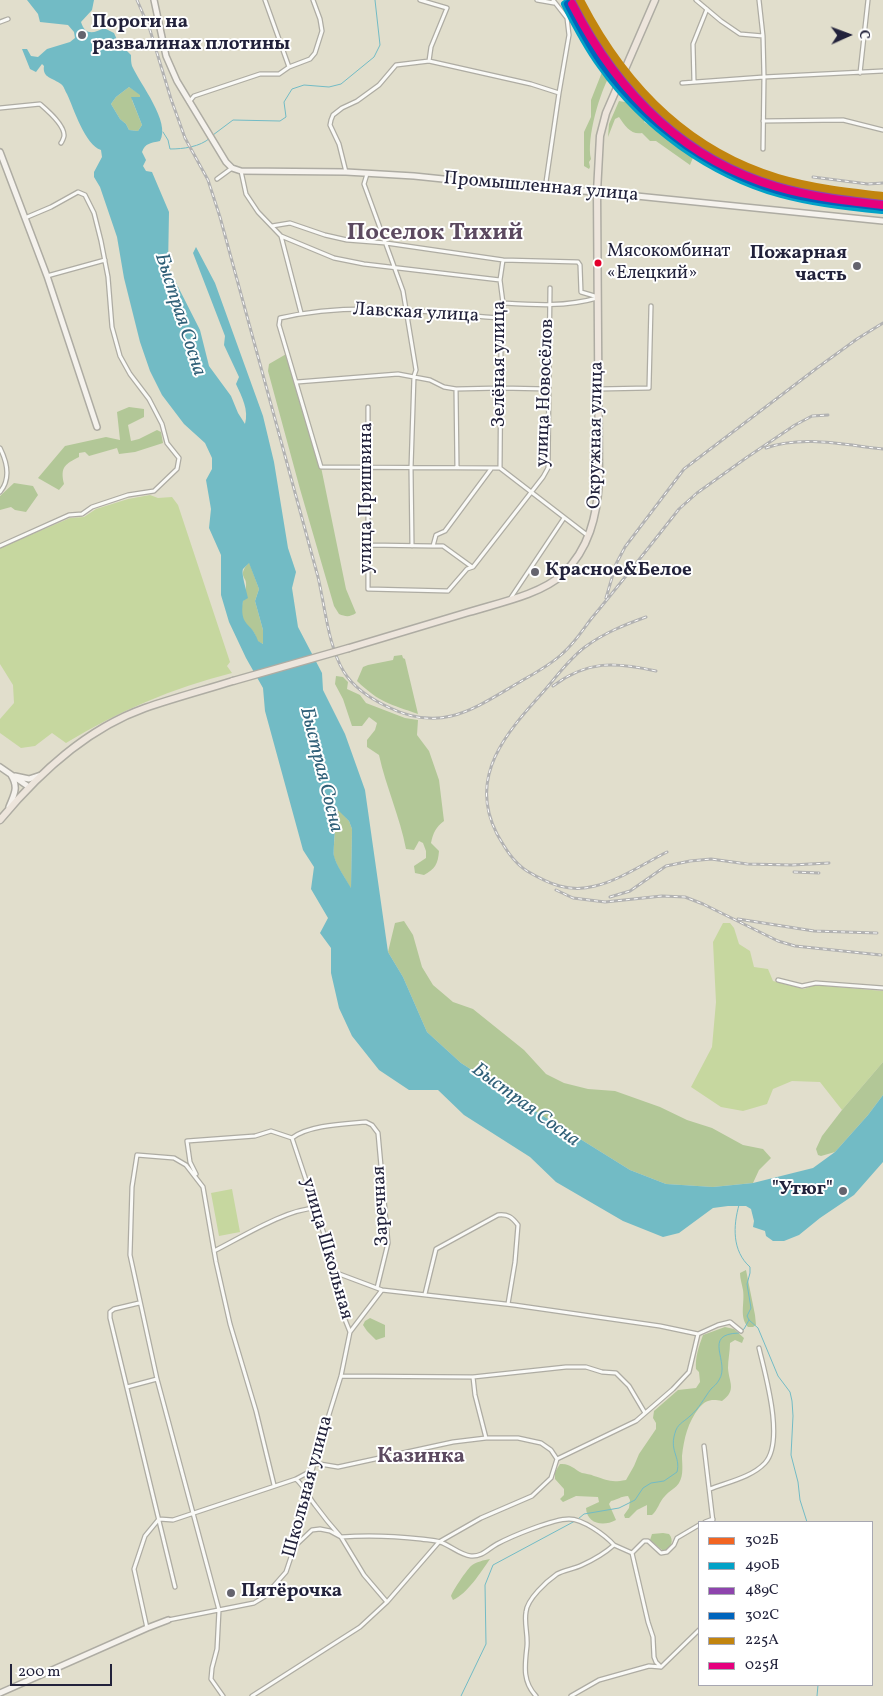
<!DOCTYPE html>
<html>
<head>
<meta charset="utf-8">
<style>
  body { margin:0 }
  #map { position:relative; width:883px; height:1696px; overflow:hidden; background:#e1decc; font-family:Vollkorn,serif }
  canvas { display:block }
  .legend { position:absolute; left:698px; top:1521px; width:175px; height:165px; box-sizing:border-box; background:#fff; border:1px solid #a7a7b1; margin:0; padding:6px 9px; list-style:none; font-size:15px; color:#22223b }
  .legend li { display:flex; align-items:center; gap:10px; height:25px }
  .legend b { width:25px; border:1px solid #a7a7b1 }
  .north { position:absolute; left:823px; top:10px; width:50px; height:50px; -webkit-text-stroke:4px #fff; paint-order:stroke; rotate:88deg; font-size:14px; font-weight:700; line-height:20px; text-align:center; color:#22223b }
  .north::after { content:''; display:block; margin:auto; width:18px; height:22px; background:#22223b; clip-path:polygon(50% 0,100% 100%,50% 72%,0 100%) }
  .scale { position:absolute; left:10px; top:1664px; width:102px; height:22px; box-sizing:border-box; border:2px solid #22223b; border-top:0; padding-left:6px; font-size:15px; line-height:18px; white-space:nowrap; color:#22223b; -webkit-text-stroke:4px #fff; paint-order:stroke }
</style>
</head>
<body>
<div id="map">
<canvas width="883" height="1696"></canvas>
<ul class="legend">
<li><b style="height:6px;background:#f26522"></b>302Б</li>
<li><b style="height:6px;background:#02a2c7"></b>490Б</li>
<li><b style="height:6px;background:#8e44ad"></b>489С</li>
<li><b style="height:6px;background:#0065bd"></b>302С</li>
<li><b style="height:6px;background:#c2850f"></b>225А</li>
<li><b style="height:6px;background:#e5007d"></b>025Я</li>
</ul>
<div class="north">С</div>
<div class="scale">200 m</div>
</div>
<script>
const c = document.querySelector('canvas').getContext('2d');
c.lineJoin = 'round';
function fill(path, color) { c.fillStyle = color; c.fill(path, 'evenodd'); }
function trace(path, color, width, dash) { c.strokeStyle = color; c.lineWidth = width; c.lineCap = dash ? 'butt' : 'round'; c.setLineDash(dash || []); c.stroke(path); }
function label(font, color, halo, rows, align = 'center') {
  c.font = font + ' Vollkorn,serif'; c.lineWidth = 4; c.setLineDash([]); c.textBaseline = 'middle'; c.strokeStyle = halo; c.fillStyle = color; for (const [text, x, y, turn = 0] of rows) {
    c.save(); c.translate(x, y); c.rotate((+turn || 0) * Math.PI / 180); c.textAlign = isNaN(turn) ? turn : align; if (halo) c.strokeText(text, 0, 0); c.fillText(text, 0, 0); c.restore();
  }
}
const green = new Path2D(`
  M150,495L158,498L172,497L178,505L230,662L227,666L232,673C173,688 118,711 66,743L52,733L35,746L21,748L0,733V719L14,703L13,685L0,664V548L70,518L84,517L96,509L128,499Z
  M723,923H730L734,928L739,944L750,951L754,967L768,969L773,981L804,989L814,985L883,991V1062L842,1110L820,1082L792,1081L773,1089L767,1104L743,1111L721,1107L691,1087L712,1047L716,1002L713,942Z
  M232,1189L240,1232L219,1236L211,1193Z`);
const forest = new Path2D(`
  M604,67L609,70L611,73C600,91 586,139 591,159L589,162L590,167L589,169L584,166V132L591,117V100Z
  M129,87L140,94V97H136L132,100L142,125L138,131L129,130L126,124L120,119L111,104L116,97Z
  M619,101L631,103L645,116L644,122L649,125L653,124L658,131L694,155L690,165L656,141H650L642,133C631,135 625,126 619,117L615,119L608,137L609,124Z
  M288,353L321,467L346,589L356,613C350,617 346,617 339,614L334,606L300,489L268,371L269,364Z
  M129,407L144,409V417L128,425L131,441L139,439L157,430L161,432L163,443L135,452L119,454L117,448L89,456L85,452L79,453V457C65,464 60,467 64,484L59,490L38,478L65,446L106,437L120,440L117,412Z
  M14,483L33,486L38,495L26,512L15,510L11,507L0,510V496Z
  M249,562L259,589L255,601L263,630V644L257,641C254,626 248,631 243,619C238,608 247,595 246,583C246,579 242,577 243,572C244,568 246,566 249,562Z
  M402,655L403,658L405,659L418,714C390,704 380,703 357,681L363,667L368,665L393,660L394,656Z
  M336,676L343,677L348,682L347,689L360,695L366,703L405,718L418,720L417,735L429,751L439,780L444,821C436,827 433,833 431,843L439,851C438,864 435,869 424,875L415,873L414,866L426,858V851L423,843L419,841L414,850L406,849C400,817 386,787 379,755L367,747V740L375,730L377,723L369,717L362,726H352L343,699L335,684Z
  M338,809L349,821L352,829L351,889C346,879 337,867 334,857C333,852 336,815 338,809Z
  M404,921L413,935L422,967L433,985L453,1002L473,1009L524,1050L546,1074L564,1083L588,1089L615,1091L660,1107L687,1120L712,1128L743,1145L763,1149L771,1158L759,1170L753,1183L713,1187L666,1184L630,1170L540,1114L461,1063L427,1032L403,977L388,952L395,923Z
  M883,1062V1095L868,1115L835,1152L821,1156L818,1155L816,1149L822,1136L842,1110Z
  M746,1270L755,1315L756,1325L753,1327H748C739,1317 745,1303 743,1290C742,1284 740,1279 740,1273Z
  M370,1318L385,1325V1337L376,1340L367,1331L363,1325L365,1321Z
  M725,1327L734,1329L744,1338L742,1343L735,1340L730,1343C730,1351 728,1360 728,1368C729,1383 737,1390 722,1401C711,1399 706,1400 699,1408C688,1422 684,1438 682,1456C682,1464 684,1475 679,1483C676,1488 669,1491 665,1496C659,1502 658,1510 652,1515H647V1505L637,1510L629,1518H625L624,1515L629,1508L630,1500L628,1496C621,1496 617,1500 611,1501L609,1504L616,1520C603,1527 587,1524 586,1508L599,1502L598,1497L576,1496L563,1502L560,1499L564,1495V1489L555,1479V1472L560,1464C570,1463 574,1469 582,1473C586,1474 590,1474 594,1476C608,1480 610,1483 626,1480L634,1466L639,1454L656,1429V1423L653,1418L654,1411L678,1390L696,1388L700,1382L699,1372L696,1369C695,1357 699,1346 703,1335Z
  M663,1533L669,1534C674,1540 672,1548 664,1551L662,1550L650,1540L652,1534Z
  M490,1559C481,1572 467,1594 453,1600L451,1596C453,1590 466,1571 471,1566C476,1562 484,1560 490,1559Z`);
const water = new Path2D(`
  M27,0H94L92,10L81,22C85,35 93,34 104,28L114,33L118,42L131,55C131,59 131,63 132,66C140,84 171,122 160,141C151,143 145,143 142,152L146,160L143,166L146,171L152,172L169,212L168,267L200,330L209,366L231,396L238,413L245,424C249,410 242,397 236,384L239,377L224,345L225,336L193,253L196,247L215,283L263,416L274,462L288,548L296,572L292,588L298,627L322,673L323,690L345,734L365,790L388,952L403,977L427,1032L461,1063L540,1114L630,1170L666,1184L713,1187L753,1183L813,1168L835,1152L868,1115L883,1095V1162L854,1195L820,1218L799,1235L784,1241H773L766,1236L765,1231L753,1227L754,1221L751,1209L746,1206H728L713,1208L679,1233L663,1237L623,1221L556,1182L530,1157L464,1115L438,1090H409L379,1070L352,1036L339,1008L331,973V948L320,933L328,918L311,889L314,867L303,850L265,711L263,688L246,658L229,622L221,595V555L209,528L211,509L206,480L212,469V458L205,443L184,424L162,395L150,371L140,342L124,278L117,237L100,187L94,177V172L102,157L101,150C85,145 74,109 67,94C65,91 64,86 61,84C53,78 42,78 44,66L42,64L36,72L30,69L22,49H27L31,56L38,57L47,49L70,42L75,38L74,32L68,25L40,22L38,14ZM129,87L140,95V97H131L142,125L138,131L129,130L126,124L120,119L111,104L116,97ZM249,563L259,589L255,601L263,630V644L258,641C252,621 239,628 243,601L248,598C247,592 241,574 243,569C245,567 247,565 249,563ZM338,810L349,821L352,829L351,888C346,879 336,865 334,856C333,851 336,814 338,810Z`);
const stream = new Path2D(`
  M163,132L168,140L170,149C183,149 200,147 210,138
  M213,135L233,120L280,121L286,117L284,102L292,89L304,85L329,87L341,84L374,57L380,45L375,0
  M739,1205C733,1226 732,1251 750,1267V1273L747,1284L751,1308L747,1316L749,1320L758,1328L778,1376L790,1392L792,1401L793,1416L791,1455L798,1482L800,1500L807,1522
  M578,1519L584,1514L619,1508L635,1500L643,1488L651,1483L664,1481L677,1472C681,1456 668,1451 676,1430C679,1423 685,1421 690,1416C699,1409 704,1398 711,1389C714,1386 717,1384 719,1380C731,1362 701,1334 739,1333L744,1329L749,1320
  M461,1696L486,1644L485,1585L493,1565L575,1521
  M817,1696L818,1685`);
const street = new Path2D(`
  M265,0L289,67
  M420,0L447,8L431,47L429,61
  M537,0L554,3
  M696,0L721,21L740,34L763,36
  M759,0L763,36L764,77L763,149
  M0,22L8,19
  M860,73L868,0
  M694,82L693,44L707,9
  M682,83L764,77L883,71
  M189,102L194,96L260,74H279L289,67L310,59L315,53L322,31L320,19L313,0
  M0,108L40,104C47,110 65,125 64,136C64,137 62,142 61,143
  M763,121L843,120L883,130
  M241,171L246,194L258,212L281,236L301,313
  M346,172L339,144L330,125L331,120L333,115L342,108L357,101L379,85L396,65L429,61L531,84L559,93
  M367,174L364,184L403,291L416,370L414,376L411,468L412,546
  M217,179L232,168
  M545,189L559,93L569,35L567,18L553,0
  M272,226L290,223L325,235L347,240L386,243L503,260L578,262L580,265L581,292L598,297
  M281,236L334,258L364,264L500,280
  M47,276L105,260
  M503,303C535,305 566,307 597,298
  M499,318C427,312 352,301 280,318L279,325L321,467L500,468L587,535
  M297,382L398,374L430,380L444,387L456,389L501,388L548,389
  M456,389L457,468
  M599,389L649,388L651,306
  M368,407V589L448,591L467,569L473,567L543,477L548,468L550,288
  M0,448C7,462 11,479 0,492
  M500,468L501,344L499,318L503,303L500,280L503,260
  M368,545L433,546L436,535L445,531L491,469
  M0,546L69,515L82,514L92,507L128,495L154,491L177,469L179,458L167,443L162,424L149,399L130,374L120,356L112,327L108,277L101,241L94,213L85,195L78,192L51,207L25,218
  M433,546H443L472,567
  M510,599L564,518
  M778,980L802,986L816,983L883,988
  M292,1138C309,1125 344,1124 366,1122L372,1125L378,1133L388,1243L377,1288
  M292,1138L328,1246L340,1307L350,1332
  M196,1174L190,1162L187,1141L255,1136L271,1131L292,1138
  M214,1251C242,1237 286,1209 316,1208
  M334,1272L382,1290L514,1305L660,1326L698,1334L718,1325L730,1322L741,1331
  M425,1294L436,1249L498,1215C508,1214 512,1217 518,1225L515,1262L508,1304
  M139,1303L114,1309L110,1312V1318L175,1587
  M341,1376L473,1377L566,1367H586L602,1372L616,1373L629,1386L645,1413
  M473,1377L475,1395L486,1438
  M127,1387L157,1379
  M704,1446L713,1522
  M296,1479C304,1486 308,1496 315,1505C323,1516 332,1527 341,1537C368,1535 394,1536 421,1539C427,1540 434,1540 440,1542C450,1545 460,1555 471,1556C482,1557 488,1549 497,1544C512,1536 553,1519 569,1519C583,1519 605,1535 614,1545
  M710,1489C728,1482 752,1477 765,1463C785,1441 765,1374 759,1348
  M705,1522L713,1519
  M295,1546L312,1530L320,1529L330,1531L341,1537L364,1575L387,1602
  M632,1553L648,1622L653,1637L654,1657L656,1662L661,1667
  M168,1620L254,1603L264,1597L286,1572L294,1548L314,1463L341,1376L350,1332L382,1290
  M147,1628L134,1569L145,1536L159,1519L173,1520L296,1479L309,1472L314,1463L338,1467L453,1442L486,1438H518L541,1443L551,1450L557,1459
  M223,1696L211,1679L212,1668L217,1649L219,1610L157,1379L130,1255L132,1187L137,1155L174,1158L186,1165L203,1187L216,1262L230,1324L256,1411L274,1485
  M252,1696L360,1627L387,1602L439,1542L481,1518L532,1496L551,1478L557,1459L636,1421L673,1389L689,1372L698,1334
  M536,1696C522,1681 525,1665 527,1646C528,1634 524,1623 526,1612C527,1599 547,1581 557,1574C564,1570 574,1569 582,1565C593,1560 605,1553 614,1545L632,1553L644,1541H648L661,1553L667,1552L674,1545L677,1538L699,1525
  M571,1696L599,1680L649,1666L661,1667L699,1630`);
const secondary = new Path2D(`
  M154,0L166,56L177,81L226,162L232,168L241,171L346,172L414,176L511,186L597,192L883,221
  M0,152L47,276L97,427
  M0,767L29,787
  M15,776L29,779L41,775
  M9,807C14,794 19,788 11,775
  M0,1693L147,1628L168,1620`);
const highway = new Path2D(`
  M349,648C389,636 429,624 469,612C498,603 540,595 563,574C589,549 597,516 599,481L597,192L600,136L606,113L655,0
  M0,820C39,773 86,729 145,708C174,698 204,690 233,681`);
const rail = new Path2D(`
  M137,0L150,30L171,99L185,138L208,180L220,217L318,577C325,606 328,646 344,672C354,688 371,699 388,707C441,733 472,710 518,683C533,674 549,666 562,654C574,644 582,631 591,619C621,583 650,546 679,509L697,493L746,458L795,425L812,416L828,415
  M813,177L868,184L883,183
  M766,448C803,435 845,445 883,449
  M606,598L616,564L625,547L684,469L817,368L857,339L883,323
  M646,617C624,625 604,633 585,647C569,659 557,676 544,691C507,732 467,776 497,834C505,848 513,862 527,871C549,884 569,893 595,886C618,881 645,863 667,852
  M553,686C588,660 615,662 656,671
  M794,872L819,873
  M556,890L573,898L605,902L662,896L685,897L703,904L778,941L795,946L881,955
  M610,897L630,891L666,866L690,861L711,859L747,864L792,865L829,863
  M738,919L814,931L877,933`);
const highwayBridge = new Path2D(`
  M233,681L349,648`);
const rail1 = new Path2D(`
  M573,0C584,21 595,43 609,62C652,120 713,164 782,185C815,195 849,198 883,201`);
const rail2 = new Path2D(`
  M565,4C576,26 587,47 601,66C644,127 710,174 781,194C814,203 848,207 882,210`);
const rail3 = new Path2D(`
  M576,0C586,21 597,41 610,60C652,120 721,167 792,185C822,193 853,195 883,198`);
const rail4 = new Path2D(`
  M568,4C579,25 590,47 604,66C649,127 718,176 792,194C821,201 852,203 882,207`);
const rail5 = new Path2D(`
  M580,0C623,84 685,150 778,178C812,188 848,192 883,196`);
const rail6 = new Path2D(`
  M572,4C616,90 681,159 777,187C811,197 847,201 882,205`);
const markers = [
  [82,35,5,"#65646e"],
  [598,263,4.5,"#e4002b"],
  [857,266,5,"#65646e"],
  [535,572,5,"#65646e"],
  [843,1191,5,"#65646e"],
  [231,1593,5,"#65646e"]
];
const busNames = [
  ["Мясокомбинат",607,253],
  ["«Елецкий»",607,275]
];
const poiNames = [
  ["Пороги на",92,24],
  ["развалинах плотины",92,46],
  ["Пожарная",847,255,"right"],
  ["часть",847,277,"right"],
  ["Красное&Белое",545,572],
  ["\"Утюг\"",833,1191,"right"],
  ["Пятёрочка",241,1593]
];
const streetNames = [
  ["Промышленная улица",541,188,5],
  ["Лавская улица",416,314,3],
  ["Зелёная улица",501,364,-90],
  ["улица Новосёлов",546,393,-88],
  ["Окружная улица",597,435,-89],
  ["улица Пришвина",368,498,-90],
  ["Заречная",382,1206,-93],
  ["улица Школьная",326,1249,74],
  ["Школьная улица",309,1487,-75]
];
const waterNames = [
  ["Быстрая Сосна",179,315,72],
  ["Быстрая Сосна",320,770,76],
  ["Быстрая Сосна",525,1106,36]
];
const quarterNames = [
  ["Казинка",421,1458]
];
const districtNames = [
  ["Поселок Тихий",435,235]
];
fill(green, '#c6d79f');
fill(forest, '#b2c797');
fill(water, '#72bbc5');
trace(stream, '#72bbc5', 1);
trace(street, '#aeaca3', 5.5);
trace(secondary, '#aeaca3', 8);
trace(highway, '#aeaca3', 9);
trace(street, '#fafaf7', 3);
trace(secondary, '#f5f2ed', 5);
trace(highway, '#ede5dc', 6);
trace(rail, '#b2b2b2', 3);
trace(rail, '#fff', 1, [4]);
trace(highwayBridge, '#aeaca3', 9, []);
trace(highwayBridge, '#ede5dc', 6);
trace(rail1, '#f26522', 8);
trace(rail2, '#02a2c7', 8);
trace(rail3, '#8e44ad', 8);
trace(rail4, '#0065bd', 8);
trace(rail5, '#c2850f', 8);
trace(rail6, '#e5007d', 8);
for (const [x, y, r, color] of markers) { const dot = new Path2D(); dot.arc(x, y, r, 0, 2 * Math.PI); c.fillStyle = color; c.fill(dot); trace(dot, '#fff', 2); }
label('18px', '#22223b', '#fff', busNames, 'left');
label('bold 19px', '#22223b', '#fff', poiNames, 'left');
label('19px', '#22223b', '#fff', streetNames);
label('italic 20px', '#306078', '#fff', waterNames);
label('bold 21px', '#5c4a60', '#fff', quarterNames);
label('bold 24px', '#5c4a60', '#fff', districtNames);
</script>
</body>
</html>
